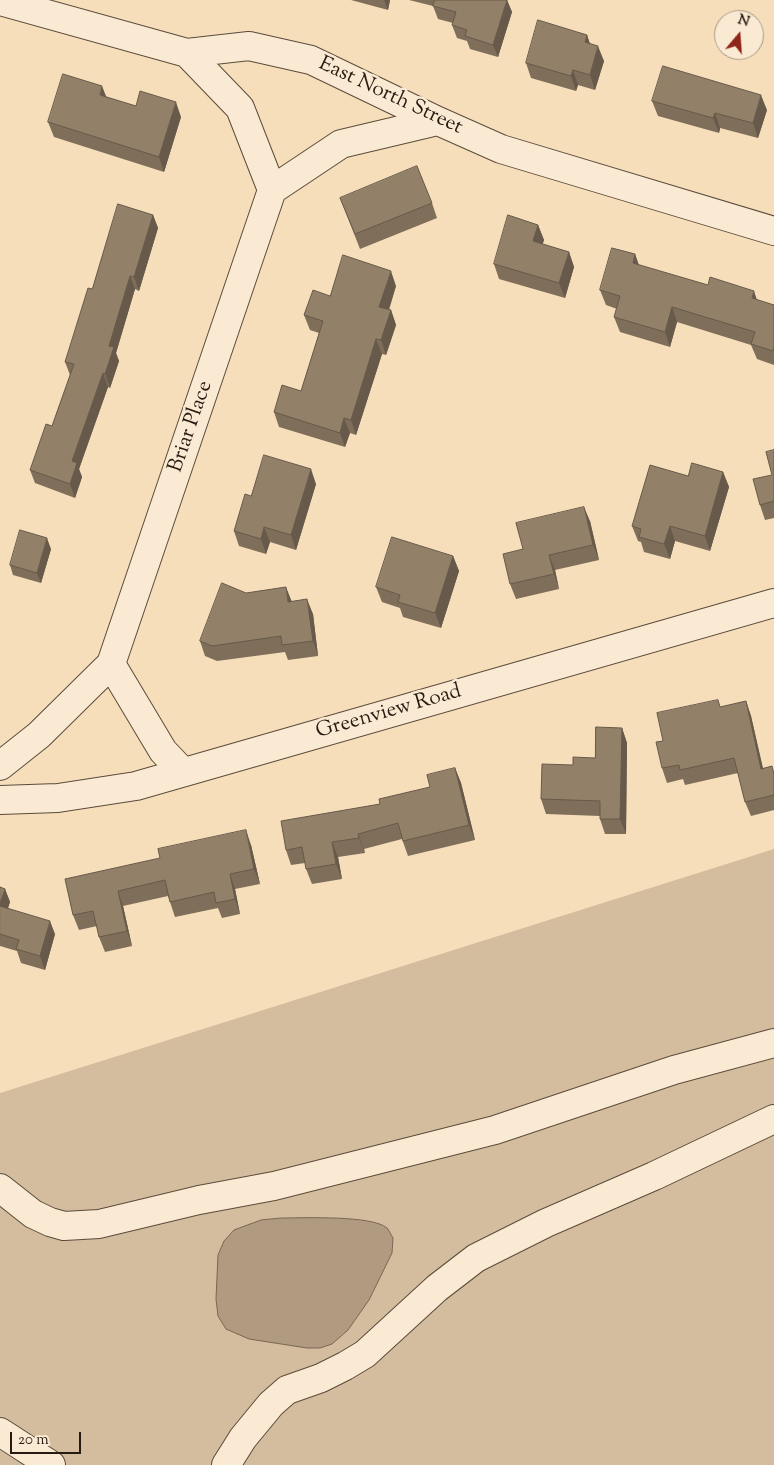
<!DOCTYPE html>
<html>
<head>
<meta charset="utf-8">
<style>
  body { margin:0 }
  #map { position:relative; width:774px; height:1465px; overflow:hidden; background:#f7debb; font-family:"Sorts Mill Goudy",serif }
  canvas { display:block }
  .north { position:absolute; left:714px; top:10px; width:50px; height:50px; box-sizing:border-box; background:#faead3; border:1px solid #a69785; border-radius:50%; rotate:18deg; font-size:14px; font-weight:700; line-height:20px; text-align:center; color:#271a10 }
  .north::after { content:''; display:block; margin:auto; width:18px; height:22px; background:#8f2418; clip-path:polygon(50% 0,100% 100%,50% 72%,0 100%) }
  .scale { position:absolute; left:10px; top:1432px; width:71px; height:22px; box-sizing:border-box; border:2px solid #271a10; border-top:0; padding-left:6px; font-size:15px; line-height:18px; white-space:nowrap; color:#271a10; -webkit-text-stroke:4px #faead3; paint-order:stroke }
</style>
</head>
<body>
<div id="map">
<canvas width="774" height="1465"></canvas>
<div class="north">N</div>
<div class="scale">20 m</div>
</div>
<script>
const c = document.querySelector('canvas').getContext('2d');
c.lineJoin = 'round';
function fill(path, color) { c.fillStyle = color; c.fill(path, 'evenodd'); }
function trace(path, color, width, dash) { c.strokeStyle = color; c.lineWidth = width; c.lineCap = dash ? 'butt' : 'round'; c.setLineDash(dash || []); c.stroke(path); }
function label(font, color, halo, rows, align = 'center') {
  c.font = font + ' "Sorts Mill Goudy",serif'; c.lineWidth = 5; c.setLineDash([]); c.textBaseline = 'middle'; c.strokeStyle = halo; c.fillStyle = color; for (const [text, x, y, turn = 0] of rows) {
    c.save(); c.translate(x, y); c.rotate((+turn || 0) * Math.PI / 180); c.textAlign = isNaN(turn) ? turn : align; if (halo) c.strokeText(text, 0, 0); c.fillText(text, 0, 0); c.restore();
  }
}
const green = new Path2D(`
  M774,849V1465H0V1093Z`);
const water = new Path2D(`
  M282,1218C303,1218 372,1215 387,1228C389,1230 391,1235 393,1238L392,1253L369,1300L348,1330L332,1344L320,1348H307L249,1339L226,1329L218,1316L216,1299L218,1255L224,1241L234,1230L261,1220Z`);
const minor = new Path2D(`
  M0,1L187,53L249,46L311,60L438,121L501,149L774,231
  M272,190L341,144L438,121
  M111,664L163,751L183,772
  M0,766L39,735L111,664L272,190L240,108L187,53
  M0,800L58,798L136,786L774,603
  M0,1188L33,1214L50,1222L64,1226L99,1224L199,1200L274,1186L495,1130L674,1070L774,1043
  M0,1432L51,1465
  M226,1465L243,1438L271,1404L287,1390L321,1378L345,1366L365,1354L437,1288L476,1258L546,1223L654,1176L774,1119`);
const wall = new Path2D(`
  M351,0H390L388,10Z
  M409,0H507L512,12L498,57L470,49L467,41L457,38L452,25L453,23L438,19L433,6Z
  M587,35L590,44L604,61L595,90L578,85L576,91L531,78L526,63Z
  M106,97L136,106L181,117L164,172L54,137L48,122Z
  M652,101L767,110L758,138L720,128L719,133L658,116Z
  M340,198L432,203L437,218L360,249Z
  M153,215L158,228L139,291L135,289L116,353L119,361L110,388L108,387L79,469L82,477L75,498L35,483L30,470L52,426L70,375L65,362L92,289Z
  M538,225L544,240L542,244L569,252L574,267L565,298L499,279L494,264Z
  M635,254L639,265L774,305V365L757,359L751,345L677,322L670,347L620,332L614,317L617,309L606,305L600,290Z
  M396,286L389,310H391L396,325L386,355L382,354L356,435L350,433L345,447L279,427L274,412L301,391L319,333L310,330L304,315L330,296Z
  M774,450V518L765,520L760,505L772,475Z
  M723,472L729,487L710,551L675,541L670,559L644,552L641,542L638,541L632,526L688,476Z
  M316,484L296,550L270,542L266,554L239,546L234,531Z
  M590,521L599,560L555,570L559,589L516,599L510,584L523,549Z
  M51,549L41,583L13,575L10,565Z
  M453,556L459,571L441,628L403,617L400,608L382,602L376,587Z
  M246,593L292,601L313,614L318,656L288,660L285,652L217,661L205,656L200,641Z
  M746,701L751,716L763,768L774,772V810L751,816L745,802L738,773L685,785L683,779L667,783L662,768L663,741L721,707Z
  M622,728L627,743L626,834H605L600,819V816L546,814L541,799L573,765L595,758Z
  M455,768L461,783L475,840L408,856L402,839L364,849L365,853L338,857L342,879L312,884L306,869L305,863L291,865L286,850L380,804L430,787Z
  M251,845L260,884L235,889L240,914L222,918L218,908L175,917L168,896L123,906L132,946L105,952L99,937L97,926L79,930L73,915L65,879Z
  M0,887L5,889L10,902L8,908L55,934L45,970L21,963L17,951L0,946Z`);
const shadedWall = new Path2D(`
  M384,0H390L388,10Z
  M507,0L512,12L498,57L493,45Z
  M587,35L592,50L585,42Z
  M598,46L604,61L595,90L590,75Z
  M573,70L578,85L576,91L571,76Z
  M102,86L108,101L100,95Z
  M761,95L767,110L758,138L753,123Z
  M176,102L181,117L164,172L159,157Z
  M715,113L720,128L719,133L713,118Z
  M153,215L158,228L139,291L134,277Z
  M538,225L544,240L539,256L533,241Z
  M569,252L574,267L565,298L559,283Z
  M635,254L640,269L633,263Z
  M391,271L396,286L385,321L379,307Z
  M130,276L135,289L116,353L119,361L110,388L105,374L109,346Z
  M754,291L759,306L752,298Z
  M672,307L677,322L670,347L665,332Z
  M391,310L396,325L386,355L381,340Z
  M376,339L382,354L356,435L351,420Z
  M103,373L108,387L79,469L82,477L75,498L70,484L72,461Z
  M344,418L350,433L345,447L340,433Z
  M311,469L316,484L296,550L291,535Z
  M723,472L729,487L710,551L705,536Z
  M584,507L590,521L599,560L593,545Z
  M670,526L675,541L670,559L664,544Z
  M264,527L270,542L266,554L261,539Z
  M47,538L51,549L41,583L37,573Z
  M549,555L555,570L559,589L554,574Z
  M453,556L459,571L441,628L435,613Z
  M286,587L292,602H288Z
  M307,599L313,614L318,656L313,641Z
  M746,701L751,716L766,783L761,769Z
  M622,728L627,743L626,834L620,819Z
  M455,768L461,783L475,840L469,825Z
  M246,830L251,845L260,884L254,869Z
  M358,834L364,849L365,853L359,838Z
  M332,842L338,857L342,879L336,864Z
  M230,874L235,889L240,914L235,899Z
  M5,889L10,902L4,920L0,908V904Z
  M118,891L123,906L132,946L127,931Z
  M50,921L55,934L45,970L40,956Z`);
const building = new Path2D(`
  M435,0H507L493,45L465,36L467,30L452,25L456,12L433,6Z
  M538,20L587,35L585,42L598,46L590,75L573,70L571,76L526,63Z
  M663,66L761,95L753,123L715,113L713,118L652,101Z
  M63,74L102,86L100,95L136,106L140,91L176,102L159,157L48,122Z
  M417,166L432,203L355,234L340,198Z
  M118,204L153,215L134,277L130,276L109,346L114,347L105,374L103,373L72,461L77,463L70,484L30,470L46,424L52,426L74,364L65,362L88,288L92,289Z
  M508,215L538,225L533,241L569,252L559,283L494,264Z
  M612,248L635,254L633,263L708,285L710,277L754,291L752,298L774,305V347L773,351L751,344L755,332L672,307L665,332L614,317L620,296L600,290Z
  M343,255L391,271L379,307L391,310L381,340L376,339L351,420L344,418L340,433L274,412L282,385L301,391L323,321L304,315L313,290L330,296Z
  M774,450V501L760,505L753,479L772,475L766,452Z
  M264,455L311,469L291,535L264,527L261,539L234,531L245,494L251,496Z
  M692,463L723,472L705,536L670,526L664,544L639,537L641,529L632,526L650,465L688,476Z
  M584,507L593,545L549,555L554,574L510,584L503,554L523,549L516,523Z
  M20,530L47,538L37,573L10,565Z
  M392,537L453,556L435,613L398,602L400,595L376,587Z
  M222,583L246,593L286,587L288,602L307,599L313,641L282,645L281,636L212,646L200,641Z
  M718,700L720,707L746,701L761,769L772,766L774,774V795L745,802L734,758L680,770L679,765L662,768L656,742L663,741L657,713Z
  M596,727L622,728L620,819H600V801L541,799L542,764L573,765V757L595,758Z
  M455,768L469,825L403,841L398,823L358,834L359,838L332,842L336,864L306,869L302,847L286,850L281,821L380,804L379,799L430,787L427,775Z
  M246,830L254,869L230,874L235,899L216,903L214,892L170,902L165,880L118,891L127,931L99,937L93,911L73,915L65,879L160,858L158,849Z
  M0,887L5,889L0,904Z
  M0,906L50,921L40,956L16,949L19,940L0,934Z`);
const streetNames = [
  ["East North Street",390,97,25],
  ["Briar Place",192,427,-71],
  ["Greenview Road",389,713,-16]
];
fill(green, '#d4bd9e');
fill(water, '#b09b81');
trace(water, '#796754', 1);
trace(minor, '#5b4b3b', 30);
trace(minor, '#faead3', 28);
fill(wall, '#7e6e5a');
fill(shadedWall, '#675a4a');
fill(building, '#938069');
trace(building, '#675a4a', 1);
label('21px', '#271a10', '#faead3', streetNames);
</script>
</body>
</html>
